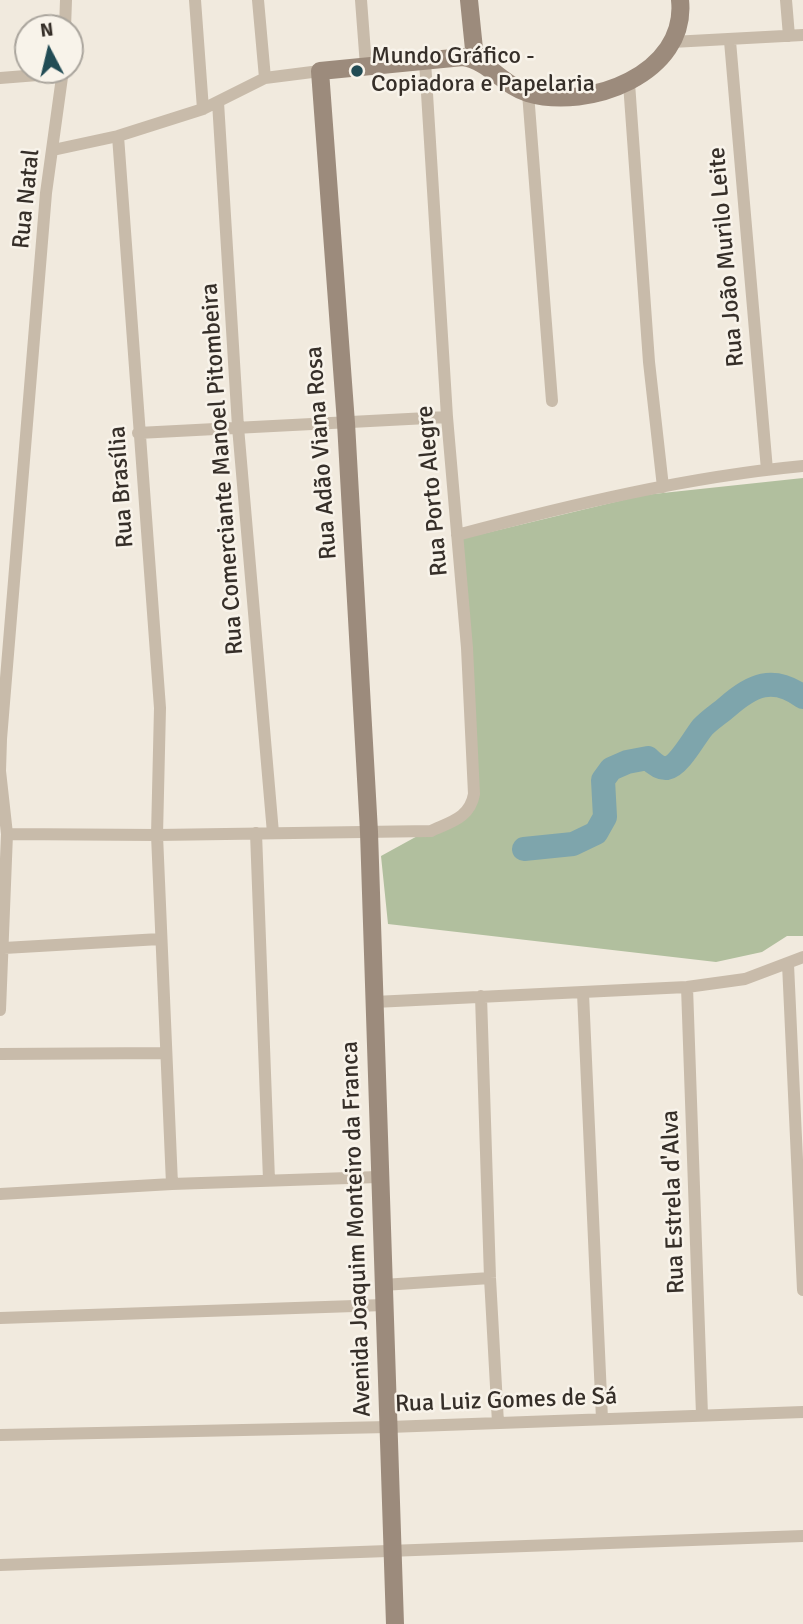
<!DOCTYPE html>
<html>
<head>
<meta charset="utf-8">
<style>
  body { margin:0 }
  #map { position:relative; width:803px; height:1624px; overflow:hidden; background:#f1eade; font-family:Signika,sans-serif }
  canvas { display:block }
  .north { position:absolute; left:14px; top:14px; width:70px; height:70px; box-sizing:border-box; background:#f8f3ea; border:2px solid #aaa59d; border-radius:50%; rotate:353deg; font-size:19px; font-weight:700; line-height:28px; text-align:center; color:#362f29 }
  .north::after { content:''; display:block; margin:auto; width:24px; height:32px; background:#224c55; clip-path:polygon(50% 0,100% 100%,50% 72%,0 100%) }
</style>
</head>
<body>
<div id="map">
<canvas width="803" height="1624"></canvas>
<div class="north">N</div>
</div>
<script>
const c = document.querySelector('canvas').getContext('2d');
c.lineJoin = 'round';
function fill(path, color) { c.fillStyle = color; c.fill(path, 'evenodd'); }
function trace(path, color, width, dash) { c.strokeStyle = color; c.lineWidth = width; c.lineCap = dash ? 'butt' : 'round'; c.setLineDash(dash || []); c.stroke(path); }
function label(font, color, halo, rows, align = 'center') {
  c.font = font + ' Signika,sans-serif'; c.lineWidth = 5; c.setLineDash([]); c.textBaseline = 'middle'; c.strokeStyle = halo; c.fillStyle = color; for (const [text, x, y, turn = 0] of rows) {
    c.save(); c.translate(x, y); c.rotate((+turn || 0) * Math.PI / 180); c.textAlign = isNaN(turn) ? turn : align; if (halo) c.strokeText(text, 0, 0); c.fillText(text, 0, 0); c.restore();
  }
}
const green = new Path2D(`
  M803,478V936H787L762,952L716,962L388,924L381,856L472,806L461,539L644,495Z`);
const river = new Path2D(`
  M524,849L573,844L596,833L605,817L603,780L611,769L627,762L648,758C653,763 660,769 667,768C679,766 694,738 702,728C709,720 719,714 727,707C752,685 773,675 803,697`);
const street = new Path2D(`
  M195,0L203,109
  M258,0L265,78
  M361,0L366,66
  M786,0L789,36
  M65,28L66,0
  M730,41L767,470
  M672,42L803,35
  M0,78L63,73
  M629,83L649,362L663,487
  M528,93L552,401
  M218,102L238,427L273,833
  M118,136L160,708L157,835L172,1184
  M53,150L118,136L203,109L265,78L320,71
  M138,433L447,417
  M457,535C570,505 686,477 803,466
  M256,833L269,1180
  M7,834L157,835L431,831C450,822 470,818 474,794L467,648L447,417L425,61
  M4,948L160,939
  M788,964L803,1290
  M687,987L702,1415
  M583,993L602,1419
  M481,996L490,1278L498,1423
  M374,1002L687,987L745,979L803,957
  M0,1010L7,834L0,771L1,739L46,193L63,70
  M0,1054L166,1053
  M0,1194L172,1184L378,1177
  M383,1285L490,1278
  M0,1318L384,1305
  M0,1435L389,1427L803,1412
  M0,1565L803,1536`);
const secondary = new Path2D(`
  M469,0L475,59
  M395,1624L369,832L346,423L320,71L463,57C489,61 504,86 528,93C588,111 688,74 680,0`);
const markers = [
  [357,71,7,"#224c55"]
];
const poiNames = [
  ["Mundo Gráfico -",371,57],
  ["Copiadora e Papelaria",371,85]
];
const streetNames = [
  ["Rua Natal",27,199,-84],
  ["Rua João Murilo Leite",727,257,-95],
  ["Rua Adão Viana Rosa",322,453,-94],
  ["Rua Comerciante Manoel Pitombeira",223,469,-94],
  ["Rua Brasília",122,487,-94],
  ["Rua Porto Alegre",433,491,-95],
  ["Rua Estrela d'Alva",674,1202,-92],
  ["Avenida Joaquim Monteiro da Franca",357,1229,-92],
  ["Rua Luiz Gomes de Sá",506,1401,-2]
];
fill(green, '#b1bf9e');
trace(river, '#7ea5ac', 24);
trace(street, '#c8bbaa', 12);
trace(secondary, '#9c8b7c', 18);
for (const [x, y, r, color] of markers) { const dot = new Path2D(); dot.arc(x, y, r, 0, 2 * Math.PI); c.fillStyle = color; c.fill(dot); trace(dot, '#f8f3ea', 2.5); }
label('24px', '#362f29', '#f8f3ea', poiNames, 'left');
label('24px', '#362f29', '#f8f3ea', streetNames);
</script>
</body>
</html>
